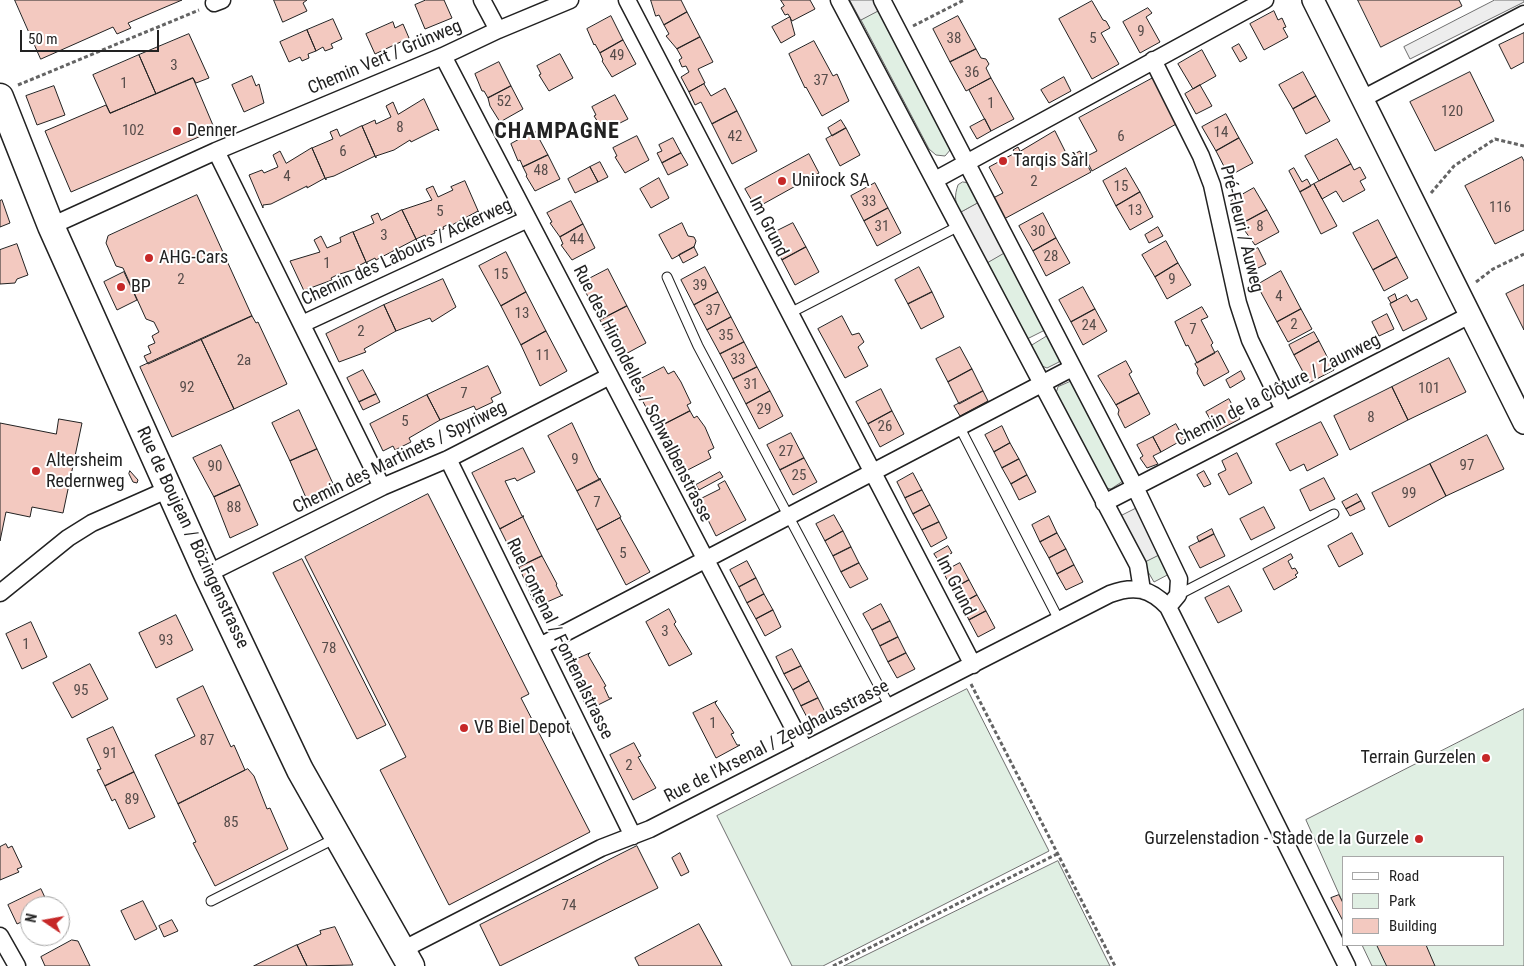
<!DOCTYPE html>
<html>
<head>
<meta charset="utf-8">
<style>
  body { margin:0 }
  #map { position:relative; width:1524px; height:966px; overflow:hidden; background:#fff; font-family:"Roboto Condensed",sans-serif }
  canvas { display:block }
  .legend { position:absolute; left:1342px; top:856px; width:162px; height:90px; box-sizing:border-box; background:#fff; border:1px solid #a7a7a7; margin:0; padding:6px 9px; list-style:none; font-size:15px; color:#222 }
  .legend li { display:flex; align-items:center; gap:10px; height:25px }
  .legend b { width:25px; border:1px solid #a7a7a7 }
  .north { position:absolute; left:20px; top:896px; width:50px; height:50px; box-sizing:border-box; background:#fff; border:1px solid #a7a7a7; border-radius:50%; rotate:282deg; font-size:14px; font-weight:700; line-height:20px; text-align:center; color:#222 }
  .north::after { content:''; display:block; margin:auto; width:18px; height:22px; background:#c62828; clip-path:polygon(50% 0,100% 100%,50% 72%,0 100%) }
  .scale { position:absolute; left:20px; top:30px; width:139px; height:22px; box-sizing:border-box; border:2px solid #222; border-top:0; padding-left:6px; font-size:15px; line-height:18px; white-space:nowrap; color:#222; -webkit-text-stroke:4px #fff; paint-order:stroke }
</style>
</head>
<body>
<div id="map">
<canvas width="1524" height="966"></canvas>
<ul class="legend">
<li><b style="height:6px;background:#fff"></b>Road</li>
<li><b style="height:14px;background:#e0efe3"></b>Park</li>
<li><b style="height:14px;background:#f3c9c0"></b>Building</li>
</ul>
<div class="north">N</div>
<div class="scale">50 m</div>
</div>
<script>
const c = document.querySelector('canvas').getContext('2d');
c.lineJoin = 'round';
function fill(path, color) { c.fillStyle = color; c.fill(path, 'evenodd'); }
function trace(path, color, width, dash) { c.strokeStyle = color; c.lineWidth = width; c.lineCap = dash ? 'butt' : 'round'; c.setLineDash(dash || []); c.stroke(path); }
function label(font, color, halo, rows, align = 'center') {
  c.font = font + ' "Roboto Condensed",sans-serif'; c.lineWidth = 4; c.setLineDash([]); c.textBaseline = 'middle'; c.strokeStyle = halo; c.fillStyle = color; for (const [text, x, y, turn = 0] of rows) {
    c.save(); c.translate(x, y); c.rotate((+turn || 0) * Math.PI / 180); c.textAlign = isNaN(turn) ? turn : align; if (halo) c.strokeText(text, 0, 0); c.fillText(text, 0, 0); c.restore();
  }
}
const green = new Path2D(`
  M880,10L951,149L945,156L936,155L929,149L861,20Z
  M963,182L969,183L980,202L960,213C955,203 954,196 958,185Z
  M1006,252L1047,329L1027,339L987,263Z
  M1049,335L1060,357L1059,362L1047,368L1042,366L1031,346Z
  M1072,381L1123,481L1111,489L1106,488L1056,393L1058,387Z
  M1163,553L1173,572L1154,582L1143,563Z
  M967,689L1049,851L823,966H792L717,816Z
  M1524,709V966H1372L1362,945H1503V857H1343V903L1306,820Z
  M1058,861L1110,966H844Z`);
const parking = new Path2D(`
  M850,0H875L880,10L861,20Z
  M1495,0H1524V2L1410,59L1404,47Z
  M980,202L1006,252L987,263L960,213Z
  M1139,507L1163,553L1143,563L1119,517Z`);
const building = new Path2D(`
  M15,0H182L128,23L131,28L117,34L113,27L41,59Z
  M274,0H307L303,3L307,11L283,22Z
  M426,0H444L452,18L425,29L415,5Z
  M651,0H681L687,12L664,25L659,15L656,16Z
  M781,0H810L815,9L792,21L788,14L785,15L781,8L784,6Z
  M1358,0H1459L1462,6L1381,47Z
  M1092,1L1103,20L1106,21L1110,28L1101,33L1119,64L1092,79L1059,19Z
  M1148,8L1152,13L1146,17L1160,42L1140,53L1123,22Z
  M1274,11L1278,20L1282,18L1286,27L1283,28L1288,37L1264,50L1250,24Z
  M687,12L700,37L677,49L666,36L669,34L664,25Z
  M611,16L623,40L600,53L595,44L594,45L587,29Z
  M958,16L976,49L950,62L933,29Z
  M790,17L795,35L781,43L772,27Z
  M333,19L342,39L331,44L333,48L325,51L323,47L316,51L307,30Z
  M393,22L395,28L403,24L409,38L375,54L366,34Z
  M307,30L316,51L308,54L309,58L302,61L300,57L289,62L280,42Z
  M1524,33V62L1511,69L1499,45Z
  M189,34L209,78L196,83L193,78L156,94L139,55Z
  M700,37L713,62L698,69L705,83L689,92L681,77L689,72L686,66L682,67L679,60L682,58L677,49Z
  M623,40L636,64L612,77L602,61L603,60L600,53Z
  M814,41L833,76L837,74L849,101L822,116L806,87L805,88L789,54Z
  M1239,44L1247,58L1240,62L1232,48Z
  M976,49L981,58L986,59L989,64L986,68L991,78L966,91L950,62Z
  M1202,50L1216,76L1193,89L1178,64Z
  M560,54L573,78L549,91L539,75L541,74L537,66Z
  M139,55L156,94L110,113L93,75Z
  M499,62L511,86L488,98L484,91H482L475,74Z
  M1303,72L1316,96L1293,109L1279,85Z
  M1470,72L1494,121L1435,151L1410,102Z
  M252,76L256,86L259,84L264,103L244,112L232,85Z
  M1064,77L1071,91L1049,103L1041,90Z
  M193,78L215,130L71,192L45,131L106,105L110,113Z
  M991,78L1014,119L991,131L969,90Z
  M1153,78L1178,123L1092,171L1085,157L1097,151L1079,118Z
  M704,84L711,96L725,88L737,111L712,124L701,102L695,105L689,92Z
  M1200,85L1212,106L1196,114L1185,94Z
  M54,86L65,115L37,125L26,96Z
  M511,86L523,109L500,122L490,106L488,98Z
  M615,95L628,119L604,131L594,116L596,115L592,107Z
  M1316,96L1330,121L1306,134L1293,109Z
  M424,99L439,131L437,129L411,142L410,140L394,150L376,156V158L362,126L375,120L376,124L391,117L386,106L393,102L398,114Z
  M737,111L757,151L732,164L712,124Z
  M1226,114L1239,138L1216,151L1202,127Z
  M985,119L991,131L977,139L970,127Z
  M841,120L846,128L832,136L828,128Z
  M362,126L375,156L334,176L326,178V180L312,148L333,139L330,132L337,129L340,136Z
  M846,128L860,155L840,166L826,139Z
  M535,131L548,155L523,167L520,160L518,161L511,144Z
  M1055,131L1068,157L1080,151L1091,172L1004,219L993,198L1003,193L989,167L1015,153L1013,150L1018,147L1020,151Z
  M637,136L649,160L625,173L615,157L617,156L613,148Z
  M673,138L681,153L662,163L657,153L662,151L659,145Z
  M1239,138L1253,163L1229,176L1216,151Z
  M1337,139L1351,164L1319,181L1305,156Z
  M312,148L325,178L307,188V186L271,204L263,205V208L249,175L262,170L264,173L278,167L273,155L280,151L286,163Z
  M681,153L688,165L668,175L662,163Z
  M809,154L819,173L756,208L745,189Z
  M548,155L560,179L535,191L526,176L527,175L523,167Z
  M1522,157L1524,161V230L1495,244L1465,186Z
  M600,162L608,177L598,182L590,167Z
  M1351,164L1354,170L1360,167L1366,178L1360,181L1365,190L1343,202L1336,191L1322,199L1314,184Z
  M590,167L598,182L575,193L568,179Z
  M1126,168L1140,192L1116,206L1103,181Z
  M1294,168L1302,182L1307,179L1311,186L1300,192L1289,171Z
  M659,178L669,198L651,208L640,189Z
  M465,181L479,213L478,211L452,225L451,223L443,227L444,229L434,231L435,233L426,237L425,235L416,239L417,241L402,210L432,200L426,189L433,186L438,197L453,190L451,187Z
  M875,183L888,208L864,221L851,196Z
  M1314,184L1337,226L1321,234L1300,192Z
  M1254,188L1267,210L1243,223L1234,210L1236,209L1231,201Z
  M1140,192L1153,217L1130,230L1116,206Z
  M197,195L252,316L148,364L144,356L151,353L148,346L155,343L152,336L159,332L154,322L146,319L123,268L116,266L106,243L108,236Z
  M2,200L10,223L0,227V201Z
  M571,201L583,224L560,237L550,223L552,222L547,213Z
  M888,208L901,233L877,246L864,221Z
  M402,210L416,239L376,260L375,258L367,262V264L353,232L374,223L371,216L378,213L381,220Z
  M1267,210L1279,232L1255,245L1245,231L1247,230L1243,223Z
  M1043,213L1056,238L1033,251L1019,226Z
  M1378,220L1397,257L1373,270L1353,233Z
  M682,223L688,236L694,237L696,241L694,247L672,259L659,235Z
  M793,223L806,247L782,260L769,235Z
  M583,224L595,248L572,260L561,245L563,244L560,237Z
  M1158,227L1163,236L1149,243L1145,235Z
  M353,232L366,262L358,266L359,268L340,274L341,276L339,274L331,278L332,280L305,290V293L290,261L320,252L314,240L321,236L327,248L341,242L340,238Z
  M1056,238L1070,263L1046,276L1033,251Z
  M1166,241L1178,263L1155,277L1142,255Z
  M17,244L28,275L17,279L15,283L0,284V250Z
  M694,247L698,255L683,263L679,255Z
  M806,247L819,272L795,285L782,260Z
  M1258,248L1266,264L1250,272L1242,256Z
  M506,252L526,292L501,306L479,266Z
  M1397,257L1408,278L1384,291L1373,270Z
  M1178,263L1191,285L1167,299L1155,277Z
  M705,267L718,292L694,305L681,280Z
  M919,267L932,292L908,304L895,280Z
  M608,269L627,306L600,320L581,283Z
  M1281,271L1301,309L1277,322L1257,285Z
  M124,272L137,300L117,310L104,282Z
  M443,279L456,307L432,322L430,318L396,331L384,305Z
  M1524,285V330L1506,294Z
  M1083,287L1095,309L1071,322L1059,300Z
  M526,292L546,331L521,345L501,306Z
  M718,292L731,317L707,330L694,305Z
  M932,292L944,317L921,329L908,304Z
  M1395,294L1397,300L1391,303L1388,298Z
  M1407,295L1411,302L1417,299L1427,319L1403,331L1390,304Z
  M384,305L396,331L364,349L366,352L339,362L326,334Z
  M627,306L646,343L620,357L600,320Z
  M1202,307L1208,317L1201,320L1213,343L1211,345L1215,353L1197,363L1188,345L1186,346L1175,322Z
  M1095,309L1107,331L1083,345L1071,322Z
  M1301,309L1312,329L1288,342L1277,322Z
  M1387,314L1394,329L1379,336L1372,322Z
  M252,316L256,323L258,322L287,384L234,409L201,339Z
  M842,316L852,335L859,333L864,342L858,347L868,366L845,378L818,329Z
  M731,317L744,342L720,354L707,330Z
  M546,331L567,371L540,386L521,345Z
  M1314,332L1319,341L1294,355L1289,345Z
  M201,339L234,409L172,437L140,367Z
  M1319,341L1334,370L1309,383L1294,355Z
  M744,342L757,367L733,379L720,354Z
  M960,347L972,369L948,382L936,359Z
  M1218,351L1229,372L1204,386L1197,373L1198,369L1195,364Z
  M1449,358L1466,392L1408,420L1392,387Z
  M1126,361L1132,372L1129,374L1139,393L1116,405L1098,376Z
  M488,366L501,393L491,398L493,402L476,410L474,406L440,420L427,395Z
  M664,367L668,374L674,371L681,382L691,403L687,405L690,411L657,428L633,383Z
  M757,367L770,391L746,404L733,379Z
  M972,369L983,391L959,404L948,382Z
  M363,370L376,394L359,402L347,378Z
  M1241,371L1245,379L1230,388L1226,380Z
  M1392,387L1408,420L1350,450L1334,416Z
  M881,389L892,411L868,424L856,402Z
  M770,391L783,416L759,429L746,404Z
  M983,391L988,401L960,416L954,406Z
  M1139,393L1150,414L1125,428L1118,414L1119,410L1116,405Z
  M376,394L380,402L363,410L359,402Z
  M427,395L440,420L409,438L411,442L395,450L393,446L383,451L370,424Z
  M1229,399L1240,419L1217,431L1206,412Z
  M299,410L317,449L290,461L272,423Z
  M690,411L694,418L697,416L705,427L714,448L708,451L711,458L680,474L657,428Z
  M892,411L904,434L880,447L868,424Z
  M59,419L82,423L63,513L32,507L30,517L6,512L0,541V423L56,434Z
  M1321,422L1338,455L1307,471L1304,464L1290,471L1276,444Z
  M572,423L594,470L599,479H601L577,491L548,436Z
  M1176,424L1184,439L1161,452L1153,437Z
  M1002,426L1010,443L994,452L985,435Z
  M791,433L804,458L780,470L767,445Z
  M1487,435L1504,469L1446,496L1430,464Z
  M1153,437L1161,452L1153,456L1158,464L1147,468L1140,458L1143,456L1137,445Z
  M1010,443L1019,459L1002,468L994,452Z
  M221,445L240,485L214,497L193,458Z
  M523,448L535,472L517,481L515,478L505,481L522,516H524L500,529L472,473Z
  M317,449L335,488L307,500L290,461Z
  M1237,453L1252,483L1229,495L1218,474L1226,470L1222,461Z
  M804,458L817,482L793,495L780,470Z
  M1019,459L1027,475L1011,484L1002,468Z
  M1430,464L1446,496L1389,527L1372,493Z
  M130,471L138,480L137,483L133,482L129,474Z
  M1204,471L1211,484L1204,487L1197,475Z
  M720,472L723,477L699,490L696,485Z
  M913,473L922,490L905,498L897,482Z
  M1027,475L1036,492L1019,500L1011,484Z
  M1324,478L1335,499L1310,511L1300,490Z
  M600,479L621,517L597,530L577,491Z
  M725,481L746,520L716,536L698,500L720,489L718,485Z
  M240,485L258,525L230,538L214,497Z
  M922,490L930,505L913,514L905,498Z
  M428,494L529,694L521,698L590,832L449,905L380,770L406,757L305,557Z
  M1357,494L1361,501L1346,509L1342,502Z
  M1361,501L1365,509L1350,516L1346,509Z
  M930,505L939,522L922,530L913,514Z
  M1264,507L1275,528L1251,540L1240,519Z
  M834,515L843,531L825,541L816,524Z
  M1049,516L1057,533L1040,542L1032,525Z
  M523,517L542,556L519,567L500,529Z
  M620,518L650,572L626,585L597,530Z
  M939,522L947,538L931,547L922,530Z
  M1212,529L1214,534L1199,542L1197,537Z
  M843,531L851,547L833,556L825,541Z
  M1057,533L1066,549L1049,558L1040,542Z
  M1352,533L1363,554L1339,567L1328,546Z
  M1214,534L1225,556L1200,568L1189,547Z
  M948,546L952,553L938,560L934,554Z
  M851,547L859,563L841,572L833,556Z
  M1066,549L1074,565L1057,574L1049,558Z
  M1291,554L1293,558L1288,561L1292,569L1295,568L1298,573L1295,575L1297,577L1274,590L1263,569Z
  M542,556L557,584L556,585L561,595H563L538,606L535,600H533L519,567Z
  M302,559L386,725L357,739L273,573Z
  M747,561L756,578L739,587L730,570Z
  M859,563L868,579L850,588L841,572Z
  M960,563L969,580L952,589L943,572Z
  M1074,565L1083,582L1066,590L1057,574Z
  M756,578L764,594L747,603L739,587Z
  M969,580L977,595L961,604L952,589Z
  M1229,586L1242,611L1218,623L1205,598Z
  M764,594L773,610L756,619L747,603Z
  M977,595L986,611L969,620L961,604Z
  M881,604L890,621L872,630L863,614Z
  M669,609L676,622L674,624L692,654L669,666L646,622Z
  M773,610L781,627L765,636L756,619Z
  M986,611L995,628L978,637L969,620Z
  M176,615L193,650L156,668L139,633Z
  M890,621L898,637L880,646L872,630Z
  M31,622L47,657L22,669L6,634Z
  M898,637L906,653L888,662L880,646Z
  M792,649L801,666L784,674L776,657Z
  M590,653L588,655L606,686L604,687L609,698H612L588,710L566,664Z
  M906,653L915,669L897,678L888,662Z
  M90,664L108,699L72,718L53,683Z
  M801,666L809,681L793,690L784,674Z
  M809,681L818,698L801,706L793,690Z
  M203,686L231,747L234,745L245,770L178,804L155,755L195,736L177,699Z
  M818,698L826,714L810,723L801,706Z
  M717,701L715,703L734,733L731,734L737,745H740L716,758L693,713Z
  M113,727L134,772L105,786L97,770L101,769L87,739Z
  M634,743L641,756L638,757L656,788L633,800L610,755Z
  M248,769L254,776L267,809L270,808L288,849L215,886L193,843L196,842L178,804Z
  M134,772L155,817L129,829L115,799L112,801L105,786Z
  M6,844L8,848L12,846L22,867L17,869L19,872L0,880V847Z
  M637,846L658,888L500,966L480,925Z
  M680,853L689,872L681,876L672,858Z
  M41,889L49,906H30V918L17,924L8,905Z
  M1339,895L1343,903V921L1331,898Z
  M143,901L157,929L135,940L121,911Z
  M172,920L178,931L164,937L159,926Z
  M699,924L722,966H639L635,958Z
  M335,927L353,965L307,966L297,945L321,934L320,931Z
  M72,940L78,941L90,966H45L41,957Z
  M297,945L307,966H254Z
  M1377,945H1426L1435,966H1387Z`);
const path = new Path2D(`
  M913,26L964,0
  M18,85L199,10
  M1431,193L1454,166L1495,139L1524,146
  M1476,282L1493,269L1524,254
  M971,684L1115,966
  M833,966L1057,854`);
const service = new Path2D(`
  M667,277L698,346L890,707
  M790,313L959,226
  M959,426L1059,620
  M1178,595L1334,514
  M211,901L336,838`);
const minor = new Path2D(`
  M482,0L498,30
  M627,0L973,665
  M839,0L1138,565L1142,590
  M882,0L1135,487L1179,579L1178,595L1168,607
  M214,3L222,0
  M443,56L805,750
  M1153,60L1201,156L1212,185L1238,303L1250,340L1284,410
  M1362,99L1524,14
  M216,151L382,487
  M935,180L1265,0
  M51,226L216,151L443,56L498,30L570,0
  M302,324L528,219
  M448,459L633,836
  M1104,503L1470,315
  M207,574L382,487L448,459L610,376
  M0,593L68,538L92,523L169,489
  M540,646L1072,368
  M0,936L17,966
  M402,950L601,848L650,829L1110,594C1134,585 1150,588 1168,607L1347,966`);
const tertiary = new Path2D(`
  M1313,0L1524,423`);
const primary = new Path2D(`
  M0,97L51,226L207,574L300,770L411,966`);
const markers = [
  [177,131,5,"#c62828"],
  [1003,161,5,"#c62828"],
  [782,181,5,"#c62828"],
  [149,258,5,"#c62828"],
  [121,287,5,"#c62828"],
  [36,471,5,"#c62828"],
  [464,728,5,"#c62828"],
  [1486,758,5,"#c62828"],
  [1419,839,5,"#c62828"]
];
const numberNames = [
  ["9",1141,32],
  ["38",954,39],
  ["5",1093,39],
  ["49",617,56],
  ["3",174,66],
  ["36",972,73],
  ["37",821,81],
  ["1",124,84],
  ["52",504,102],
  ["1",991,104],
  ["120",1452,112],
  ["8",400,128],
  ["102",133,131],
  ["14",1221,133],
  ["42",735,137],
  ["6",1121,137],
  ["6",343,152],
  ["48",541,171],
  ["4",287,177],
  ["2",1034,182],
  ["15",1121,187],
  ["33",869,202],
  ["116",1500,208],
  ["13",1135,211],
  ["5",440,212],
  ["31",882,227],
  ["8",1260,227],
  ["30",1038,232],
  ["3",384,236],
  ["44",577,240],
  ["28",1051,257],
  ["1",327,264],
  ["15",501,275],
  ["2",181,280],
  ["9",1172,280],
  ["39",700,286],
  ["4",1279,297],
  ["37",713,311],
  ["13",522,314],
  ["2",1294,325],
  ["24",1089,326],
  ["7",1193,330],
  ["2",361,332],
  ["35",726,336],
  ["11",543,356],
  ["33",738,360],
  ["2a",244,361],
  ["31",751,385],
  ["92",187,388],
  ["101",1429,389],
  ["7",464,394],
  ["29",764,410],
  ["8",1371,418],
  ["5",405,422],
  ["26",885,427],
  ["27",786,452],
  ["9",575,460],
  ["97",1467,466],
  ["90",215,467],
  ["25",799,476],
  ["99",1409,494],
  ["7",597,503],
  ["88",234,508],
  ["5",623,554],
  ["3",665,632],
  ["93",166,641],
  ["1",26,645],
  ["78",329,649],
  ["95",81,691],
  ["1",713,724],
  ["87",207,741],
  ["91",110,754],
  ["2",629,766],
  ["89",132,800],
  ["85",231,823],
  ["74",569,906]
];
const streetNames = [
  ["Chemin Vert / Grünweg",385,58,-23],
  ["Im Grund",768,227,63],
  ["Pré-Fleuri / Auweg",1241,229,76],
  ["Chemin des Labours / Ackerweg",407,253,-25],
  ["Chemin de la Clôture / Zaunweg",1278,391,-27],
  ["Rue des Hirondelles / Schwalbenstrasse",642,394,63],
  ["Chemin des Martinets / Spyriweg",400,458,-26],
  ["Rue de Boujean / Bözingenstrasse",192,538,65],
  ["Im Grund",955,586,63],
  ["Rue Fontenal / Fontenalstrasse",559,639,64],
  ["Rue de l'Arsenal / Zeughausstrasse",777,742,-27]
];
const poiNames = [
  ["Denner",187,131],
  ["Tarqis Sàrl",1013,161],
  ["Unirock SA",792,181],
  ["AHG-Cars",159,258],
  ["BP",131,287],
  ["Altersheim",46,461],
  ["Redernweg",46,482],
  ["VB Biel Depot",474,728],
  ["Terrain Gurzelen",1476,758,"right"],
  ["Gurzelenstadion - Stade de la Gurzele",1409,839,"right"]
];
const districtNames = [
  ["CHAMPAGNE",557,132]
];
fill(green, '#e0efe3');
trace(green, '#6f6f6f', 1);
fill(parking, '#ededed');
trace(parking, '#6f6f6f', 1);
fill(building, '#f3c9c0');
trace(building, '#222', 1);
trace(service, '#222', 11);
trace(minor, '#222', 19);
trace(tertiary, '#222', 24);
trace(primary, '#222', 29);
trace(path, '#646464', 3, [4, 2.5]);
trace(service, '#fff', 9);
trace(minor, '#fff', 16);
trace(tertiary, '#fff', 21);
trace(primary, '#fff', 26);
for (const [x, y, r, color] of markers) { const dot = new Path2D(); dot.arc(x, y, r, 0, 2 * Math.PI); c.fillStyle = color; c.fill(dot); trace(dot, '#fff', 2); }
label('15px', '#564c4a', null, numberNames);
label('18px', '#222', '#fff', streetNames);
label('18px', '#222', '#fff', poiNames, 'left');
c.letterSpacing = '1px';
label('bold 22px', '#222', '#fff', districtNames);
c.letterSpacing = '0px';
</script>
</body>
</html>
